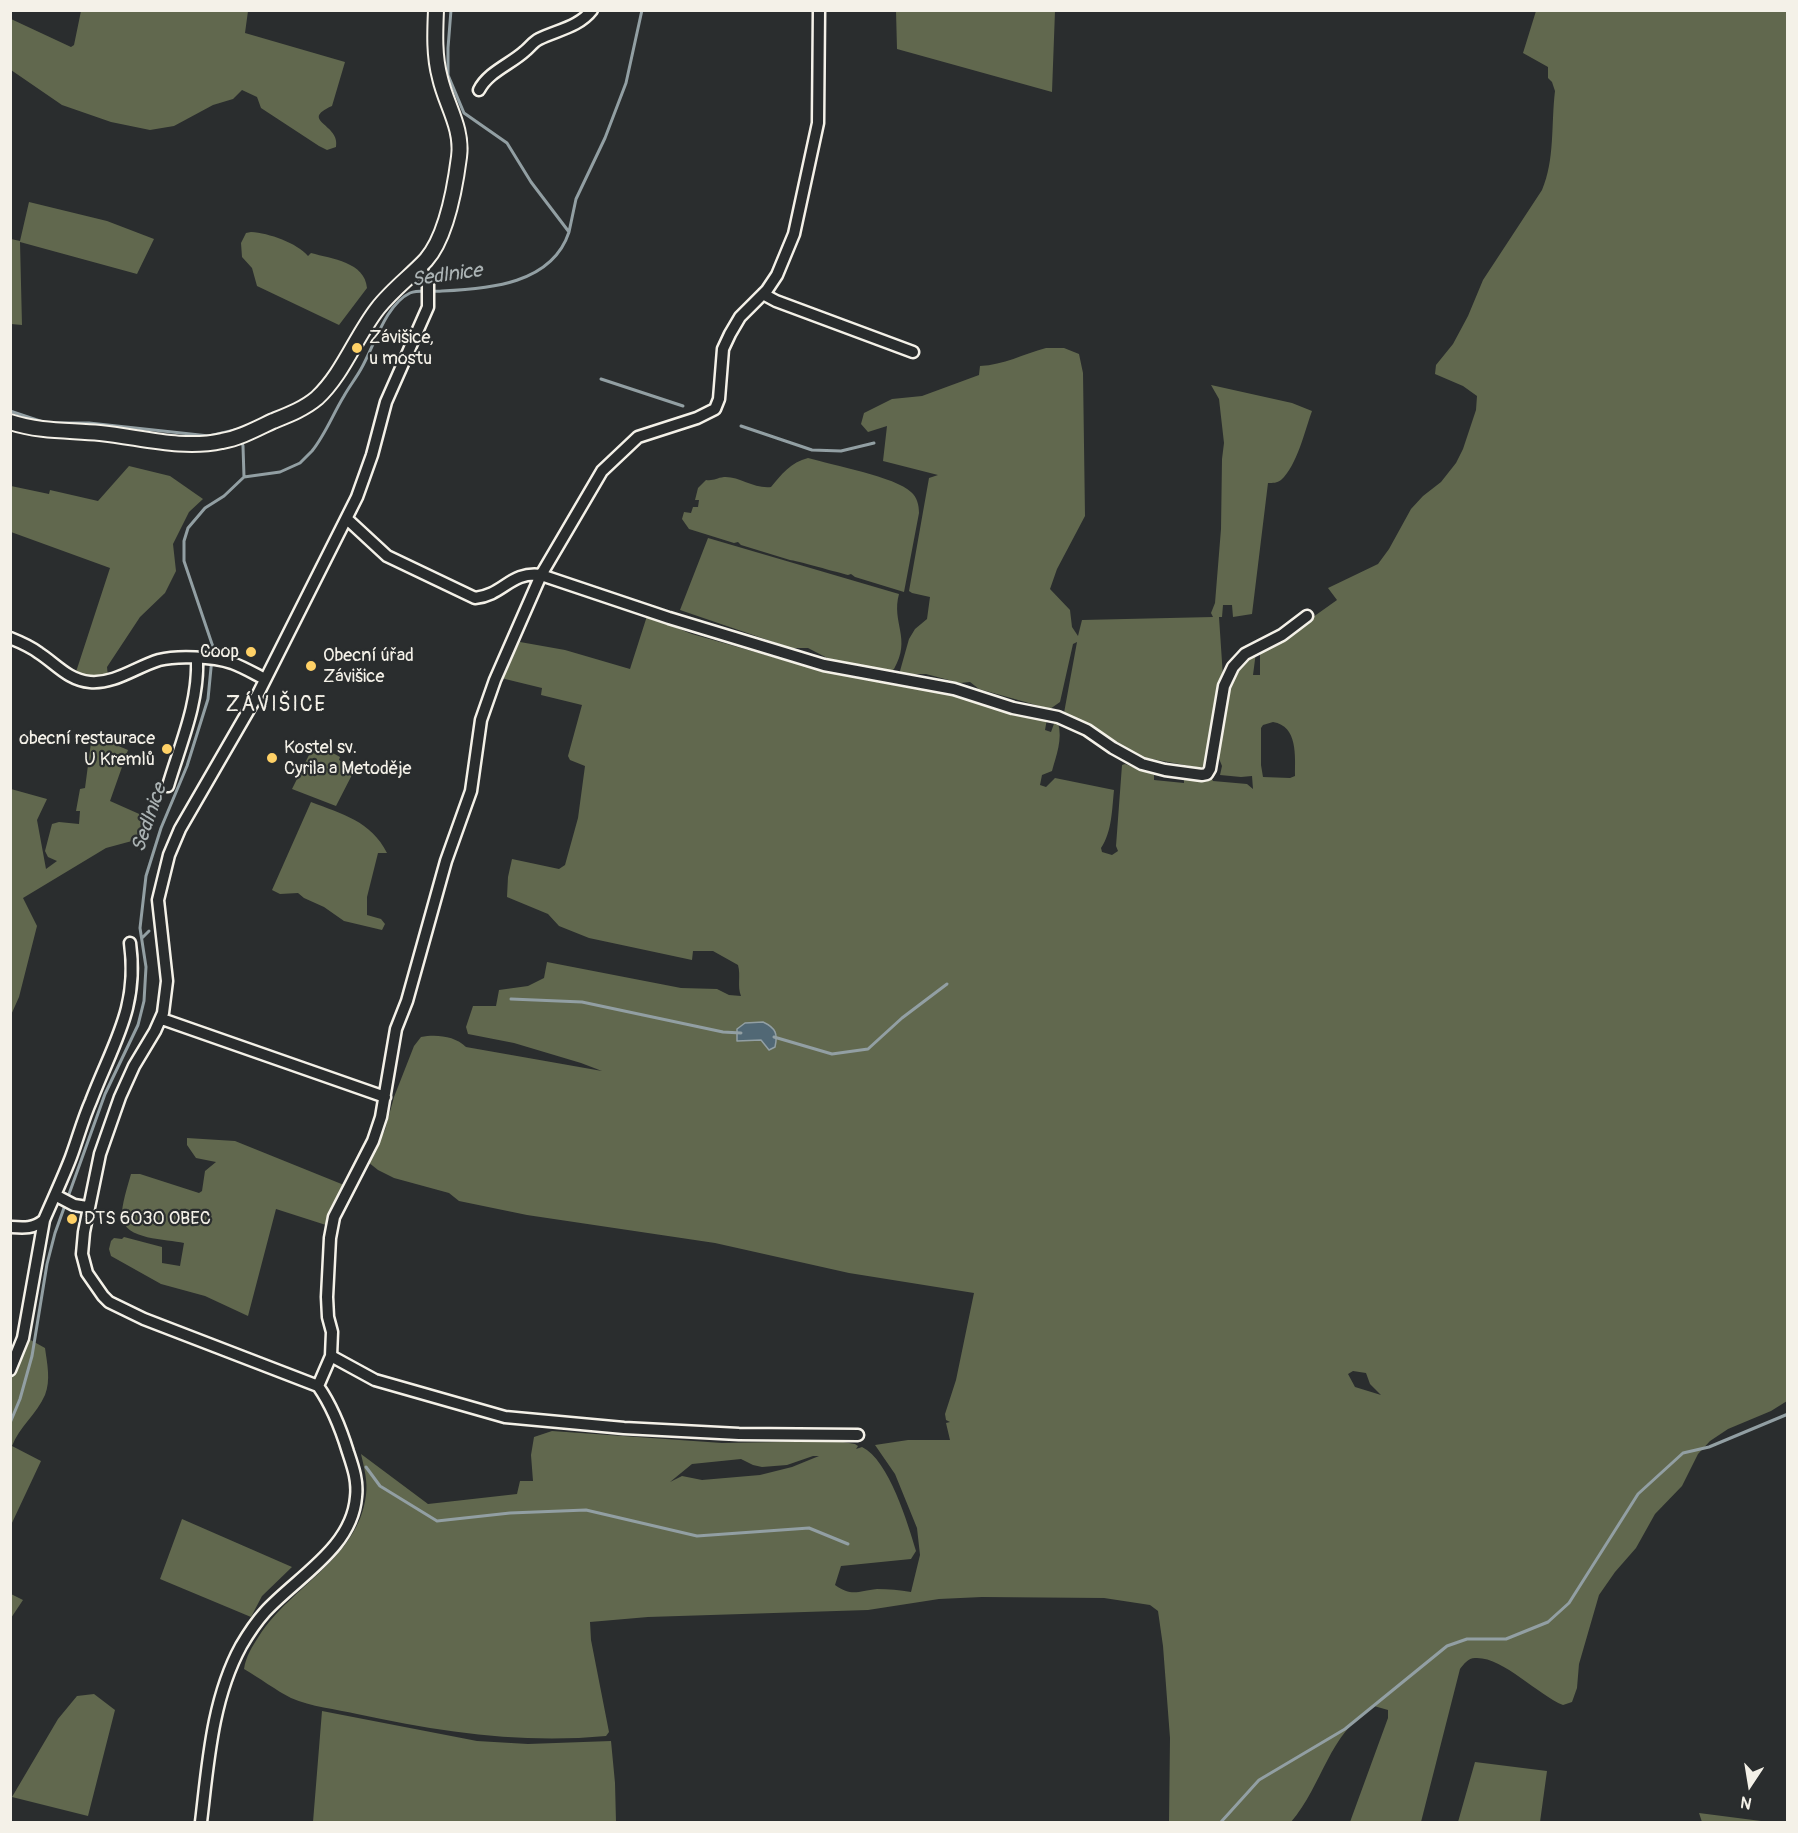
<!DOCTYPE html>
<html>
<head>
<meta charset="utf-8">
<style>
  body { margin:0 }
  #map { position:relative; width:1798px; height:1833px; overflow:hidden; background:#2a2d2e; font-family:Pangolin,sans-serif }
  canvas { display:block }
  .frame { position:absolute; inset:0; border:12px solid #f4f1e8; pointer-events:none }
  .north { position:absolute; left:1720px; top:1755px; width:60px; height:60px; -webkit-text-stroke:4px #2a2d2e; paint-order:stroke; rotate:192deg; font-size:16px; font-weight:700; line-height:24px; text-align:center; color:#f4f1e8 }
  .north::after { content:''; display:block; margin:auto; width:21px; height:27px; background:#f4f1e8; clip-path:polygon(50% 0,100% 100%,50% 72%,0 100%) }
</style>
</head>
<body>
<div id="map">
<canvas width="1798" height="1833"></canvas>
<div class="frame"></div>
<div class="north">N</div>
</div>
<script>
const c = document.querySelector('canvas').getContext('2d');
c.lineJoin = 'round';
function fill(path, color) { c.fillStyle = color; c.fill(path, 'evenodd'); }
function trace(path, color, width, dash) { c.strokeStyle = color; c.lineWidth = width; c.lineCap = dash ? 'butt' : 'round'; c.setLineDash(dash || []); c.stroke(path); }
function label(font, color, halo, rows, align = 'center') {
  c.font = font + ' Pangolin,sans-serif'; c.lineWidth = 4.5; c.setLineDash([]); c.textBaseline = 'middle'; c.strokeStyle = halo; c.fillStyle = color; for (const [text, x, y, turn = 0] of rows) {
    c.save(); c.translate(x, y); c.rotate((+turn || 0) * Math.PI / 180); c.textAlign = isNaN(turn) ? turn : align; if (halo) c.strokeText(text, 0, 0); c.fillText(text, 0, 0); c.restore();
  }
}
const green = new Path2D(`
  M81,11H248L245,33L345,62L332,106C298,121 341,124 336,147L327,150L319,146L261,108L257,97L242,90L233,99L213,105L174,126L150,130L111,122L62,105L11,70V19L71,47L74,45Z
  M896,11H1055L1052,92L897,49Z
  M1536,11H1787V1401L1771,1411L1728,1429L1710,1441L1698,1454L1682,1486L1655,1514L1636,1548L1615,1572L1599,1595L1579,1664L1577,1688L1572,1702L1563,1705C1538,1695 1502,1656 1475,1658C1468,1658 1464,1664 1460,1669L1421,1822H1350L1388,1718V1710L1374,1706C1328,1734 1323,1785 1291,1822H1169L1170,1738L1163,1646L1158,1611L1150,1605L1104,1598L982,1597L939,1599L868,1610L648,1617L590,1622L591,1640L609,1732L606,1736C522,1744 440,1732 357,1714C336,1709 311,1707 291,1698C277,1691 258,1677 244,1669C246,1656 252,1647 259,1636C291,1586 358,1559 366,1495C368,1482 364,1467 361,1454L428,1504L517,1494L520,1481H533L531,1455L534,1437L552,1431L722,1443L837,1441L855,1444L858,1446L856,1449L862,1447C889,1460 908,1524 916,1551L911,1559L841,1566L835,1585C852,1597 858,1591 877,1589C888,1589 900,1590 911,1592L920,1555L917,1528L895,1474L875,1445L908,1440H950L946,1423L950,1422L946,1420L945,1414L956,1380L974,1293L849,1273L715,1243L527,1215L459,1201L449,1193L394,1178L378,1170L368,1162L385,1130L394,1097L414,1046L421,1037C436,1034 455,1036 466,1047L602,1071L581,1063L514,1043L468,1034L466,1027L473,1006H496L499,990L528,986L544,978L547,962L681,988L717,989L729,995L741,996C737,986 741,976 738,965L713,951H693L692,960L589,938L559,926L548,914L507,897L508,877L512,859L559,869L565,865L578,818L585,766L570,760L568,756L582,705L541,695L542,688L501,678L520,642L565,650L630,669L647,616C663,621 676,628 692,634L822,671L883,682L911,684L939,689L1047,719L1045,730L1051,732L1055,721L1058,723C1063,739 1056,756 1052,771L1042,775L1040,785L1046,787L1055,778L1114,790C1112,809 1112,832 1101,848L1102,852L1112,855L1118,851L1116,846L1122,765L1125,764L1154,775V780L1184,783V776L1212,779L1213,781L1247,784L1253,789L1252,776L1241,777L1220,775L1222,766L1216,751L1231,672L1256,652L1253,675H1260V650L1285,637L1337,600L1328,588L1378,564L1389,549L1411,509L1423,496L1441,482L1456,463L1463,449L1476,410L1477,396L1463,386L1435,374L1436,365L1453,344L1468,316L1483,280L1542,190C1555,160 1551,124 1555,91L1552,82L1548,78V67L1523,53ZM1273,722C1298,726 1295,756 1295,776L1290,778L1263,777L1261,765V728L1263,725ZM1353,1371L1366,1373L1370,1384L1381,1395L1355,1387L1348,1374ZM813,1456H819L792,1467L760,1475L702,1480L682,1476L670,1482L692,1464L741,1459L753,1465L762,1467L787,1465Z
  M29,202L107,221L154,239L137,274L20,242L22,325L11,324V239L20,241Z
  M251,232C269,233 297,243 308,256L311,253C332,259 365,262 367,288L339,325L257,286L252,268L242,257L241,243L246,233Z
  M1046,348H1064L1079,354L1083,373L1085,516L1057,569L1050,589L1070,610L1072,627L1078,636L1082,620L1213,617L1211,613L1215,603L1221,529L1222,459L1224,443L1219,399L1211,385L1292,403L1312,411C1305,430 1297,466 1281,480C1277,483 1273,483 1268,483L1252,614L1233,617L1232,605H1223L1222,617H1219L1223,677L1205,765L1201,768L1141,757L1087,723L1064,713L1077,642L1073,644L1060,702L1050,709L979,689L970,682L960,683L926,674H901L900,671L909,639L915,629L927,619L930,597L912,593L909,591L929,478L938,475L883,461L887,426L868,432L861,424L864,413L892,399L922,396L979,375L980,366C1004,365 1023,354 1046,348Z
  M808,458C832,465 896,477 911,492C917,497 919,505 919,513L904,592L855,577L851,574L848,575C840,573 794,560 790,560L741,545L738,542L734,543L689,529L682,519L684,512L691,513L693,507H698L699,500H695L698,488L706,480C714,481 716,478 724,477C739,476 754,489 771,487C781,475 791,462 808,458Z
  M129,466L170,476L203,499L189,512L173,544L176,571L165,593L140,617L107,667L108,677L75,675L110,568L11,532V486L49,494L50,490L98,501Z
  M708,538L899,594C891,623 912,638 894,669L890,672L837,663L808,648H791L680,610Z
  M92,735L128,750L110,801L146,817L147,820L142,831L143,838L106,848L23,898L37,926L19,997L11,1015V789L47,799L37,820L46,869L57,861L48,857L45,851L52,824L59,822L79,824L80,811H76L80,789L85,788Z
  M315,743L340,757L339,760L355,769L336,806L292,789Z
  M311,802C342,814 371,821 387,853H378L367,897V915L381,919L385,924L382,930L344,921L324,907L304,898L298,893L280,894L272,890Z
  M187,1138L235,1141L344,1185L329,1226L276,1209L248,1316L205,1296L161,1284L111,1256L109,1249L111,1241L114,1238L122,1239L124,1237L162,1247V1263L180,1266L184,1243C167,1239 124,1240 122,1217C121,1206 128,1185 131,1174H140L199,1193L202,1191L205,1171L216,1162L196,1158L187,1145Z
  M27,1338L45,1348C47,1363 51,1380 45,1395C37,1414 19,1427 12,1446L41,1461L11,1525L10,1383Z
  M182,1519L292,1567L262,1596L251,1617L160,1579Z
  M11,1594L23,1600L11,1618Z
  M94,1694L115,1710L88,1816L12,1797L58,1719L77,1696Z
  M322,1711L477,1741L528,1744L611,1741L615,1783L616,1822H313Z
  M1475,1762L1547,1771L1540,1822H1458Z
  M1699,1813L1761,1821V1822H1702Z`);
const water = new Path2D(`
  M763,1022C776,1028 778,1034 775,1047L769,1050L761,1040L737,1041V1029L745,1023Z`);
const stream = new Path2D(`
  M569,232L576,199L605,138L626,83L642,10
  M601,379L683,406
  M10,411L46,423H89L209,436L239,429L240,433
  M741,426L812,450L841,451L874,443
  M241,439L243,446L244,477
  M142,938L149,931
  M511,999L582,1002L723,1032L741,1033
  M774,1037L832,1054L868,1049L902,1018L947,984
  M10,1423L20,1399L32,1356L47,1264L55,1233L105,1094L138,1025L144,1001L146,967L140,928L146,876L161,828L187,766L208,699L213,647L184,561V541L188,528L205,508L224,496L244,477L280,472L300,463L312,451C325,435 333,414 344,396C349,387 356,378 361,369C374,347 385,305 410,293C419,289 432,292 442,291C489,289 552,284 569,232L531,182L507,143L464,113L448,75V48L451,10
  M366,1467L380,1486L437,1521L510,1513L586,1510L697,1536L809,1528L848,1544
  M1221,1822L1259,1780L1345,1729L1447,1646L1467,1639H1506L1548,1622L1569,1603L1638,1494L1683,1453L1709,1447L1788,1414`);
const minor = new Path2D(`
  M479,90C488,72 511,64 525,51C530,47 533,42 539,39C557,30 579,27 592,10
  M763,294L776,301L913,352
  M347,519L387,556L475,598C504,595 510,571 541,575L669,618L824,665L954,689L1013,708L1058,717L1087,730L1113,748L1142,764L1165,770L1202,775L1207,774L1210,769L1224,686L1233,667L1245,654L1282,635L1307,616
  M10,638C20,642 30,646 39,653C56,664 68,680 90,682C115,684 136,667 159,660C178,655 213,657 232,663C243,667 255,674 265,679
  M168,786C180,745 199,703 197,659
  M162,1019L385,1097
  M55,1195L74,1205L87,1207
  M10,1227C24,1228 33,1229 44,1220C53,1199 63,1178 71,1157C78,1138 83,1119 91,1101C113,1043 139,1008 130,943
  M331,1356L375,1380L505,1417L624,1428L739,1434L858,1435
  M10,1370L23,1338L44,1220
  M318,1386L331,1356L332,1332L328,1317L327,1297L330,1238L334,1217L373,1141L381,1117L396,1029L407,1001L446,861L471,791L481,720L495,680L541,575L602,471L638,437L697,418L715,409L719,399L723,349L730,334L740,317L767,290L777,275L794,234L818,123L819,10
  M201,1822C208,1764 212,1699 241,1646C248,1634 256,1622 265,1612C297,1577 352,1548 356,1497C358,1481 353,1467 348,1452C341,1429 332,1406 318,1386L144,1319L109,1302L103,1296L87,1273L82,1254L84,1232L100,1154L120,1097L134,1066L155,1031L163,1013L167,981L158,900L169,855L180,829L258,694L357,497L372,455L386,402L428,307V284L420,266`);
const major = new Path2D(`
  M10,422C41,432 69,430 100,433C140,437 182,450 222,441C240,438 256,429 273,421C288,415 304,409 317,398C343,374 356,336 378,308C392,290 411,276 426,260C447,236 455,188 459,157C463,128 446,105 440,78C434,56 435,33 436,10`);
const markers = [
  [357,348,6,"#ffd166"],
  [251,652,6,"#ffd166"],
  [311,666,6,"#ffd166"],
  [167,749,6,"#ffd166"],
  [272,758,6,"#ffd166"],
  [72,1219,6,"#ffd166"]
];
const poiNames = [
  ["Závišice,",369,338],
  ["u mostu",369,359],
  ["Coop",239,652,"right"],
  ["Obecní úřad",323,656],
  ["Závišice",323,677],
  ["obecní restaurace",155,739,"right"],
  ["U Kremlů",155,760,"right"],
  ["Kostel sv.",284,748],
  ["Cyrila a Metoděje",284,769],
  ["DTS 6030 OBEC",84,1219]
];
const waterNames = [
  ["Sedlnice",447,276,-8],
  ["Sedlnice",150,818,-71]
];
const quarterNames = [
  ["ZÁVIŠICE",276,706]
];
fill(green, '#61684e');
fill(water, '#516875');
trace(water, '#929fa3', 1.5);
trace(stream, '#929fa3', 3);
trace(minor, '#f4f1e8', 15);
trace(major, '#f4f1e8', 18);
trace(minor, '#2a2d2e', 10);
trace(major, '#2a2d2e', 14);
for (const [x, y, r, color] of markers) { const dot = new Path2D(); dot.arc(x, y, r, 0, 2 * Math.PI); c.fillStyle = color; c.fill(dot); trace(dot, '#2a2d2e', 2); }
label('18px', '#f4f1e8', '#2a2d2e', poiNames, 'left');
label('italic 20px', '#abb3b4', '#2a2d2e', waterNames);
c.letterSpacing = '1.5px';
label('21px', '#f4f1e8', '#2a2d2e', quarterNames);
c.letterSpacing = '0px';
</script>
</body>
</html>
